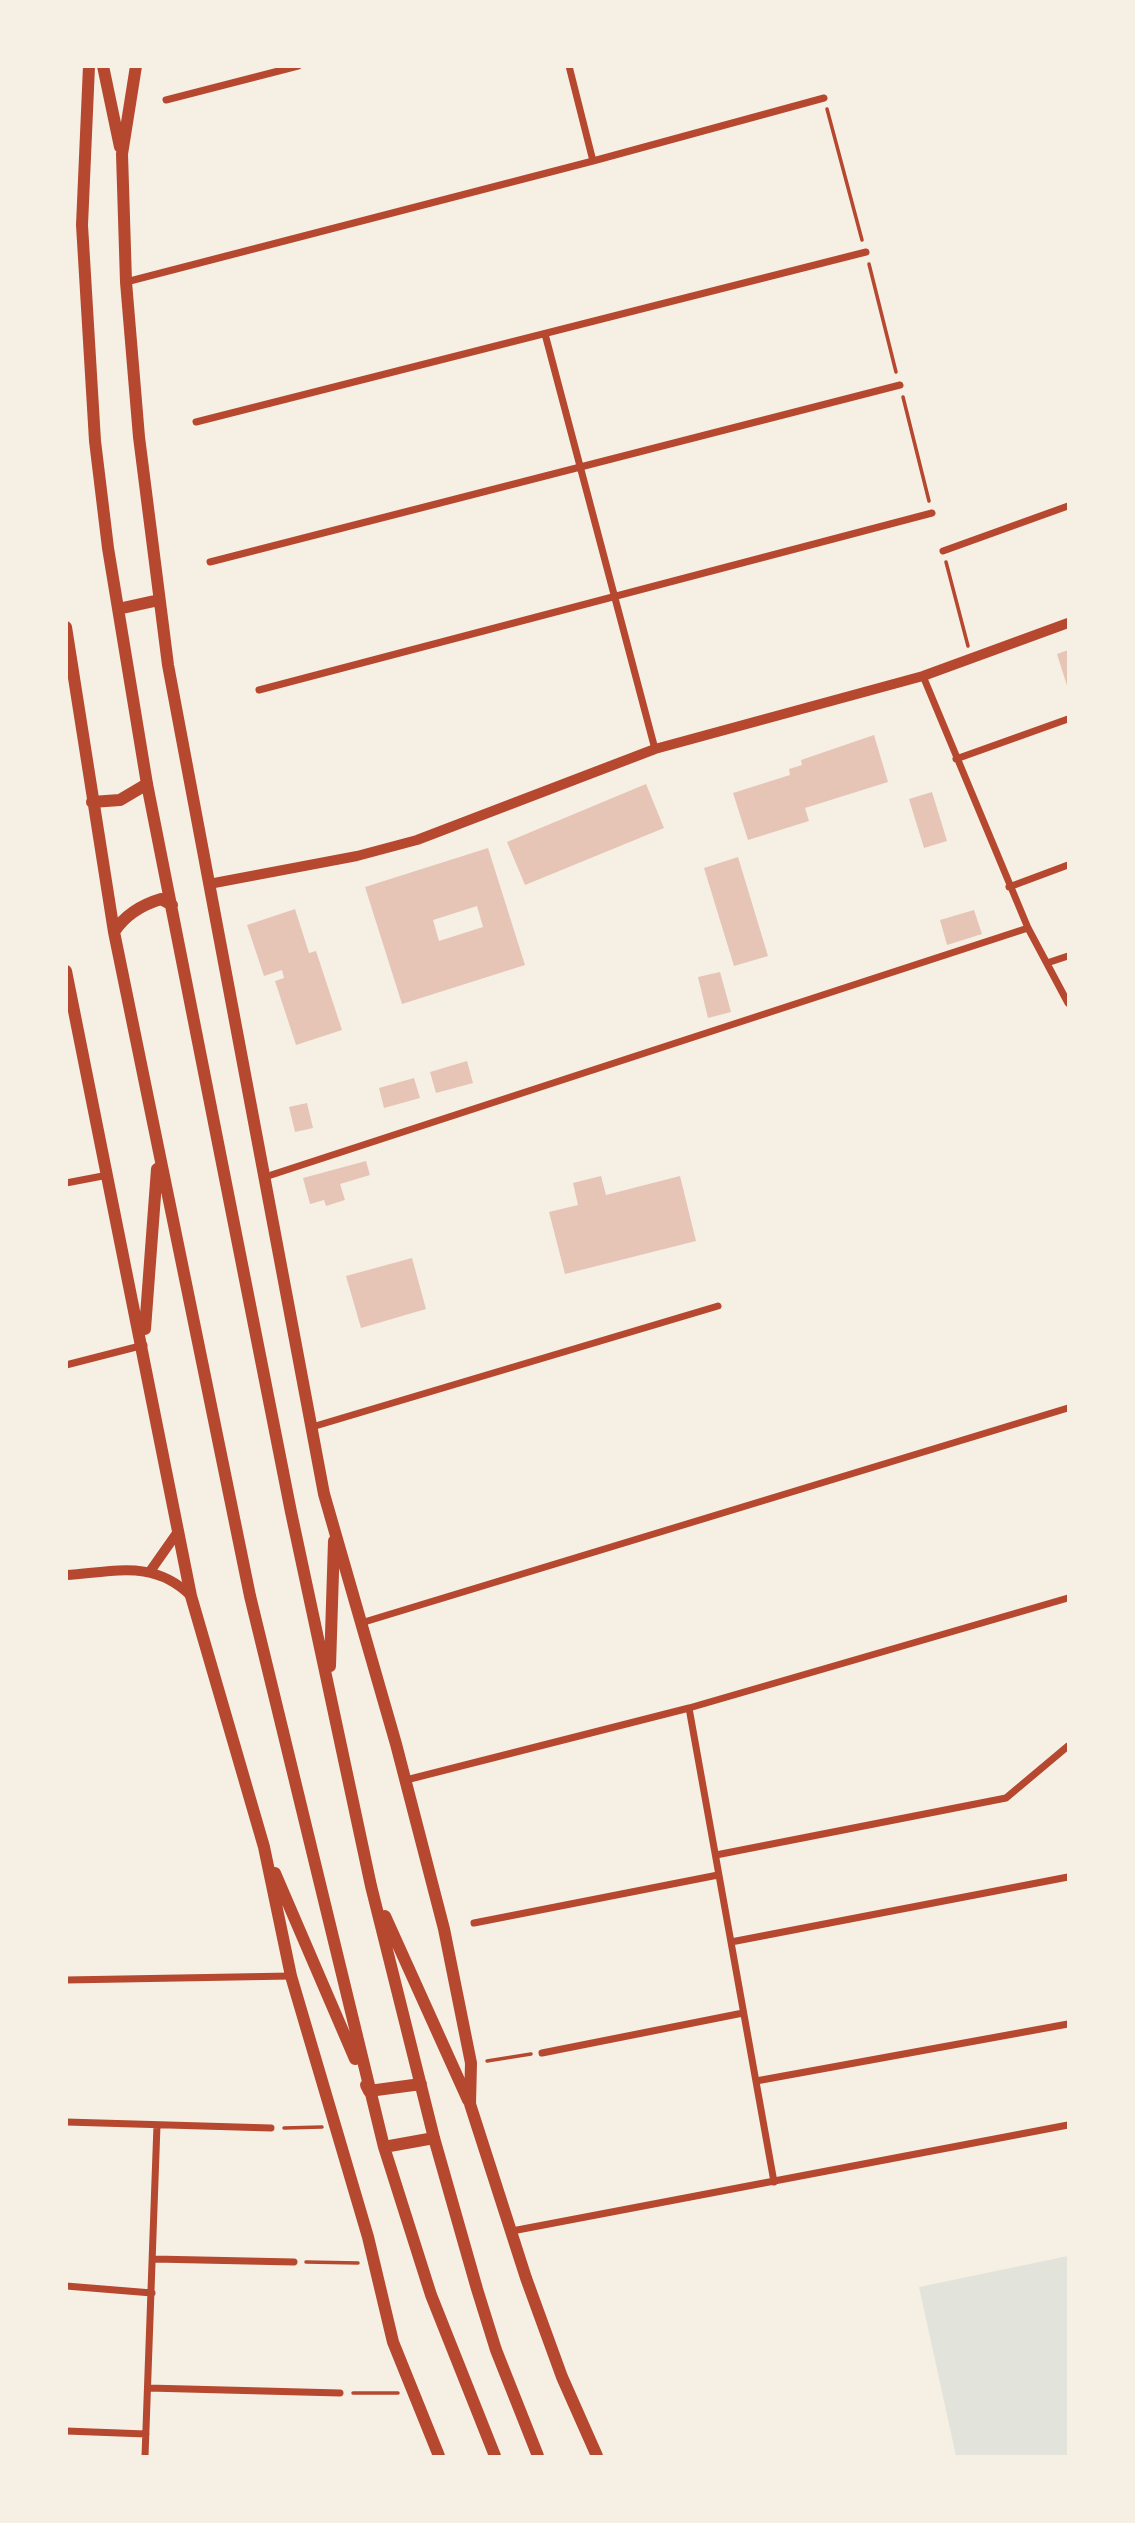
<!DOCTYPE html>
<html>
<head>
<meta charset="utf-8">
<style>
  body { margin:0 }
  #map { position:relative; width:1135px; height:2523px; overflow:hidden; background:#f6efe4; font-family:Helvetica,sans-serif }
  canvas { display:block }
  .frame { position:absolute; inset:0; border:68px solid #f6efe4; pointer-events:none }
</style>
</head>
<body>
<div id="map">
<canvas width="1135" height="2523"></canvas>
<div class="frame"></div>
</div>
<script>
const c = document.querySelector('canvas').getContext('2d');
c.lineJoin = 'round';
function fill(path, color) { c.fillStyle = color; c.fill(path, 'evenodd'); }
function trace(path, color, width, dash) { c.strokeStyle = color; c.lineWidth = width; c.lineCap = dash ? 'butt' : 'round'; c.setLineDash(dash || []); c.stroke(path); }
const green = new Path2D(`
  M1068,2256V2456H956L919,2287Z`);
const building = new Path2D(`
  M1068,650V689L1057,654Z
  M874,735L888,782L805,808L809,821L748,840L733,793L790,775L789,769L802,765L801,760Z
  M646,784L664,828L525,885L507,842Z
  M932,792L947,841L924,848L909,799Z
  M488,848L525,965L402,1004L365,887ZM477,906L483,927L439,941L433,920Z
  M738,857L768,956L734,966L704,868Z
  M295,909L309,953L316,951L342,1030L296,1045L275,981L284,978L282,970L264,976L247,925Z
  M974,910L982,934L947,945L940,920Z
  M720,972L731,1012L708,1018L698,977Z
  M467,1061L473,1083L436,1093L430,1072Z
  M414,1078L420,1098L384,1108L379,1088Z
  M307,1103L313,1128L295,1132L289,1107Z
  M366,1161L370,1175L340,1184L345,1200L326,1206L324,1200L310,1204L303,1178Z
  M601,1176L606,1195L680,1176L696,1241L565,1274L549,1212L578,1205L573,1183Z
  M412,1258L426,1309L361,1328L346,1276Z`);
const path = new Path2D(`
  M827,109L862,240
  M869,264L896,372
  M903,397L929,501
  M946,562L968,646
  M487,2061L531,2054
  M284,2128L322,2127
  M306,2262L358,2263
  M353,2393H398`);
const minor = new Path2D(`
  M569,66L593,161
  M166,100L298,66
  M126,282L593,161L824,98
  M545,334L655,749
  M196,422L866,252
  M943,551L1068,506
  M210,562L900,385
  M923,676L1028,928L1068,1003
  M259,690L932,513
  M956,759L1068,719
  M1009,887L1068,865
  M1047,963L1068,956
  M265,1177L1028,928
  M66,1183L108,1175
  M66,1365L144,1345
  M312,1427L718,1306
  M361,1623L1068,1408
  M689,1708L774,2182
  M406,1780L689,1708L1068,1598
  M716,1855L1006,1798L1068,1746
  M474,1923L718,1875
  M731,1942L1068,1877
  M66,1980L291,1976
  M542,2053L743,2013
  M756,2081L1068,2024
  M66,2122L271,2128
  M512,2231L1068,2125
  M154,2259L294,2262
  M66,2286L152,2293
  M148,2388L340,2393
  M66,2431L146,2434
  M145,2456L157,2125`);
const tertiary = new Path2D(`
  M209,884L357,856L417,840L655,749L923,676L1068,623
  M151,1570L177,1533
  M66,1575C115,1572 154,1559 191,1596`);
const secondary = new Path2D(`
  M89,66L82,225L95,441L108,548L147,784L291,1512L371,1886L434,2138L477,2289L496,2350L538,2456
  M103,66L120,147
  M136,66L122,154L126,282L139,437L168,665L324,1494L396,1744L444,1929L471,2063L470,2104L526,2278L562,2377L597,2456
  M118,609L159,600
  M66,627L114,932L250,1596L384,2147L431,2295L495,2456
  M92,802L120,800L147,784
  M114,932C125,915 141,905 161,899L172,905
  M66,971L191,1596L264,1847L291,1976L368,2237L393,2342L439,2456
  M145,1329L157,1169
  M330,1666L334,1541
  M275,1873L355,2059
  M385,1916L468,2100
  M366,2085L369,2091L421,2084
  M384,2147L434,2138`);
fill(green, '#e2e4dc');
fill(building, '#e6c5b7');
trace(path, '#b5482f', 3.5);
trace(minor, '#b5482f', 7);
trace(tertiary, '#b5482f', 10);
trace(secondary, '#b5482f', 12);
</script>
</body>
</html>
